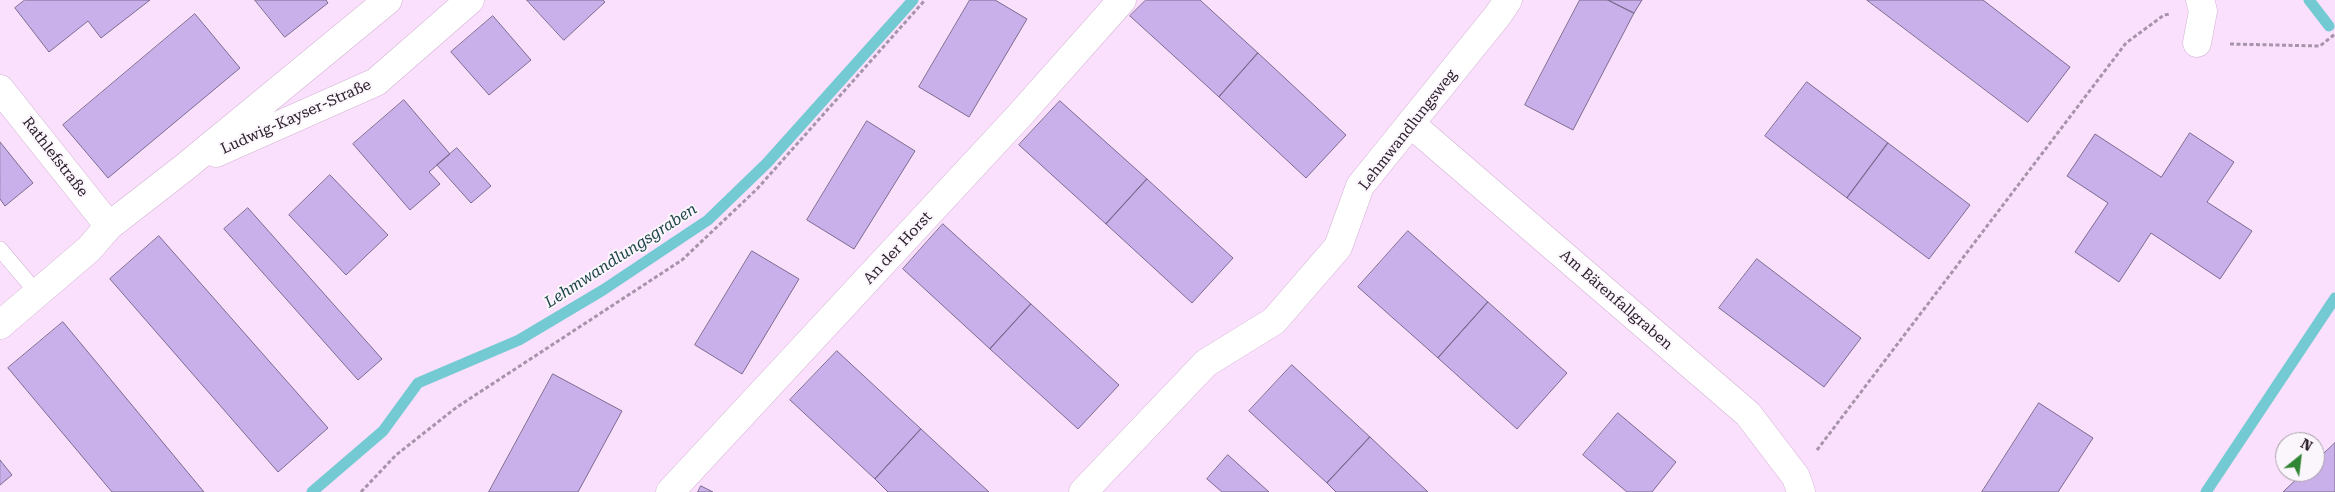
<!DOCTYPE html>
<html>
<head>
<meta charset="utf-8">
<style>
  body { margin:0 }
  #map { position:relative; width:2335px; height:492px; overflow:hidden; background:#fae0fc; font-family:"Roboto Serif",serif }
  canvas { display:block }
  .north { position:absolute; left:2275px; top:432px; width:50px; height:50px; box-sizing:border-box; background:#fbf5fc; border:1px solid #a79ea8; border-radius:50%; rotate:29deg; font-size:14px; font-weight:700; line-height:20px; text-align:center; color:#281c29 }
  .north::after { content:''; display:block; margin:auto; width:18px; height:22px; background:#308634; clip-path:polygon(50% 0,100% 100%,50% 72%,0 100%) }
</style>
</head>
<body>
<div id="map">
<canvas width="2335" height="492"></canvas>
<div class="north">N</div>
</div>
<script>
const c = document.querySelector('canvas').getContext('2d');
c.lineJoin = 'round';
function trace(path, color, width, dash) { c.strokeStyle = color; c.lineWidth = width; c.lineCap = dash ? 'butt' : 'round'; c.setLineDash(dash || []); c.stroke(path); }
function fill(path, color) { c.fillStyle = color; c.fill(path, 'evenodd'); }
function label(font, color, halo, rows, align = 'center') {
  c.font = font + ' "Roboto Serif",serif'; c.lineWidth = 4; c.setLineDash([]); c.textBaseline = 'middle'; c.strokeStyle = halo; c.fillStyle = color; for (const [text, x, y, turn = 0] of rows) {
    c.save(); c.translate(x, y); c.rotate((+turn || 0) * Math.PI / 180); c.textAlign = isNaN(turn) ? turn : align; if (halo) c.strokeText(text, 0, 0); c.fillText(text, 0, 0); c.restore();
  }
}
const stream = new Path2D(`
  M2309,0L2329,26
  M312,492L383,431L418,383L519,340L603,290L708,220L767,163L913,0
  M2206,492L2335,298`);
const building = new Path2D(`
  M25,0H150L101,38L88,21L49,52L15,8Z
  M255,0H326L328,3L285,37Z
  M527,0H603L605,2L564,40Z
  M970,0H995L1027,19L969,117L919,87Z
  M1146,0H1200L1258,53L1219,97L1130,16Z
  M1580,0H1608L1634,13L1573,130L1525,105Z
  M1608,0H1642L1634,13Z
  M1867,0H1983L2070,67L2028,122Z
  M195,14L240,68L108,178L63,125Z
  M493,16L531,60L489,95L451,52Z
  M1258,53L1346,135L1306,178L1219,97Z
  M1807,82L1888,143L1847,198L1765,136Z
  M404,100L450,154L429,172L440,184L410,210L353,144Z
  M1060,101L1147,179L1106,224L1019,145Z
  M867,121L915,151L854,249L807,220Z
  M2190,133L2234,162L2207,202L2252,231L2220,279L2151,233L2119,282L2075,252L2108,203L2067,176L2095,134L2161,177Z
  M0,142L33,183L5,206L0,199Z
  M1888,143L1970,205L1929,259L1847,198Z
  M457,148L491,186L471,203L437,165Z
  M330,175L388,235L346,275L289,215Z
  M1147,179L1233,258L1192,303L1106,224Z
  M248,208L382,359L358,380L224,229Z
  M943,224L1031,304L990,349L903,269Z
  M1408,231L1488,302L1438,358L1358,287Z
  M159,236L328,428L278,472L110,279Z
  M752,251L799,279L742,374L695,345Z
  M1757,259L1861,338L1824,387L1719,308Z
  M1488,302L1567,373L1517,429L1438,358Z
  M1031,304L1119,385L1078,429L990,349Z
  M63,322L204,492H112L8,368Z
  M837,351L921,429L875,479L790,400Z
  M1292,365L1370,437L1327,483L1249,411Z
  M553,374L622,411L578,492H489Z
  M2039,403L2093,438L2058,492H1982Z
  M1618,413L1676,462L1652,492H1627L1583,455Z
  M921,429L989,492H888L875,479Z
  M1370,437L1428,492H1336L1327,483Z
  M2335,443V492H2283L2304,472H2315V462Z
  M1228,455L1269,492H1222L1207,479Z
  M0,460L12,475L0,485Z
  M701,486L713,492H698Z`);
const path = new Path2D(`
  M2230,44L2320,46L2335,34
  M1817,450L2126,43L2164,15L2170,14
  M361,492L396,455L457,407L682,260L757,189L925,0`);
const lane = new Path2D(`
  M0,249L37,293`);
const street = new Path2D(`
  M2197,43L2203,11L2200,0
  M0,89L109,226
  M1411,124L1748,414L1796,477L1801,492
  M216,153L376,82L470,0
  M0,325L89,249L109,226L185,167L388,0
  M670,492L1019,116L1122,0
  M1083,492L1206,363L1274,321L1338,247L1360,186L1498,15L1508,0`);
const streetNames = [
  ["Ludwig-Kayser-Straße",296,117,-24],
  ["Lehmwandlungsweg",1408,130,-52],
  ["Rathlefstraße",55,157,52],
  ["An der Horst",898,248,-47],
  ["Am Bärenfallgraben",1616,300,41]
];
const waterNames = [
  ["Lehmwandlungsgraben",621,256,-33]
];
trace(stream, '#74cad2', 11);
fill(building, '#c9b0ea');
trace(building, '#7b6b90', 1);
trace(lane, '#d2b2d4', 16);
trace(street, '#d2b2d4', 29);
trace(path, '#a894aa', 3, [4, 2.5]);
trace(lane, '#fff', 15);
trace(street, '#fff', 28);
label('15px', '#281c29', '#fbf5fc', streetNames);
label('italic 16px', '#1e474b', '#fbf5fc', waterNames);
</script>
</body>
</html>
